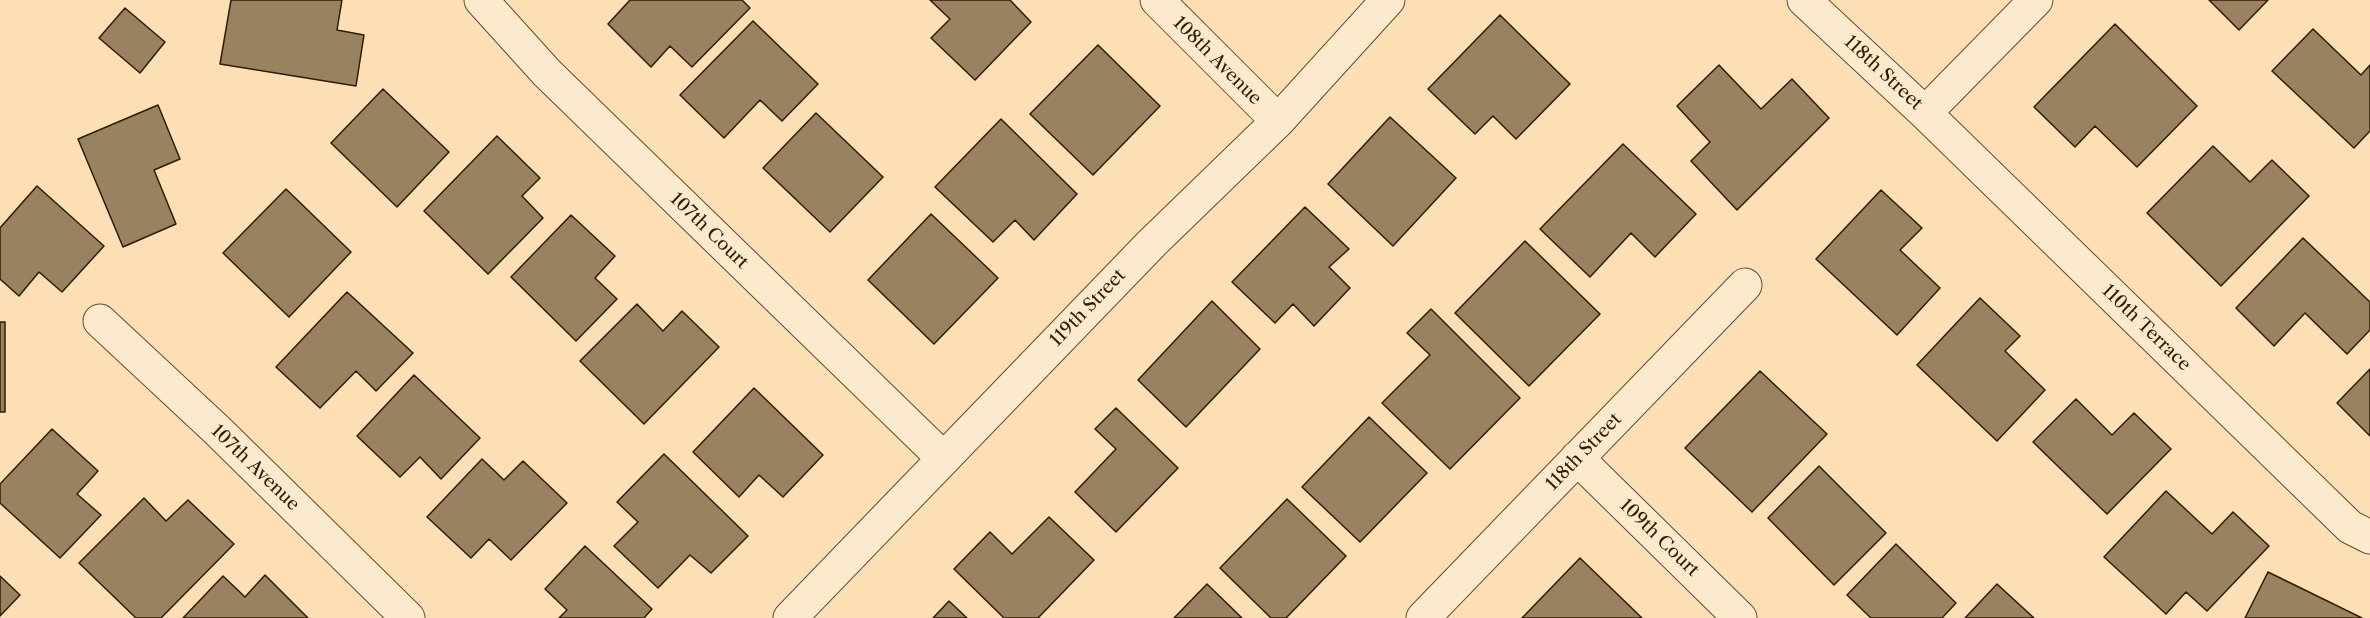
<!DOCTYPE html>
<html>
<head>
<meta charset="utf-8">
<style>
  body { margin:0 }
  canvas { display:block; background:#fcdfb4 }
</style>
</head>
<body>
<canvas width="2370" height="618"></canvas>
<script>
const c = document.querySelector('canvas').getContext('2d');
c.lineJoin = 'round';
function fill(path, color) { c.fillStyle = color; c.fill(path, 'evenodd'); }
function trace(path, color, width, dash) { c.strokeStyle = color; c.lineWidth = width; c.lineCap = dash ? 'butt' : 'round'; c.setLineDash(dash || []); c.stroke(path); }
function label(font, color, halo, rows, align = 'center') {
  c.font = font + ' "Libre Caslon Text",serif'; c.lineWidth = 5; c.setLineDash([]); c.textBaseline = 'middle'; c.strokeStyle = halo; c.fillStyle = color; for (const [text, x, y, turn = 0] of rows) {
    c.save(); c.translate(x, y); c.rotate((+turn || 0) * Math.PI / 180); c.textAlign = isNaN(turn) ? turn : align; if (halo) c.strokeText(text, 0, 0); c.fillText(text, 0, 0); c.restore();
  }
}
const building = new Path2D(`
  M231,0H342L337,30L364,35L356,86L220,64Z
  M630,0H742L750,8L692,67L670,46L651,67L608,24Z
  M930,0H1010L1031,22L975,80L931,38L950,19Z
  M2209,0H2268L2239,30Z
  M125,8L165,42L140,73L99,38Z
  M1500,15L1570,84L1516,139L1493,116L1475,134L1428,89Z
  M753,21L818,84L782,121L760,100L724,138L680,95Z
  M2115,24L2197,106L2137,167L2095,126L2075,147L2034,107Z
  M2313,29L2361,75L2370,65V131L2354,148L2272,71Z
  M1098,45L1160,106L1093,175L1030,114Z
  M1719,65L1761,109L1792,79L1829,118L1737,210L1691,161L1710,142L1677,106Z
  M383,89L449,152L397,207L331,143Z
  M158,105L180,159L154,170L176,224L123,247L78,139Z
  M816,113L883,177L830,232L763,168Z
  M1390,117L1456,178L1393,246L1328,184Z
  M1001,119L1077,194L1034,240L1015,220L993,242L935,187Z
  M497,136L540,178L522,196L543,218L488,274L424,211Z
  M1623,144L1696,214L1655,257L1631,233L1590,277L1540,229Z
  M2213,146L2250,182L2272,160L2309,196L2221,286L2147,213Z
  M37,186L104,246L62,292L39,272L19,296L0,279V228Z
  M286,189L351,252L289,317L223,253Z
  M1881,190L1922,228L1900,250L1940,288L1897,335L1816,259Z
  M1305,207L1349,249L1329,267L1350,288L1314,326L1293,304L1275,323L1232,282Z
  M931,214L998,278L934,344L868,280Z
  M571,215L615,256L595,278L617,299L576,341L511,277Z
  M2303,238L2370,302V330L2347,354L2305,313L2274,346L2236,308Z
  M1525,241L1600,314L1529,386L1455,313Z
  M347,292L413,353L376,391L356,371L320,408L276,367Z
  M1980,298L2020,336L2005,351L2045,390L1997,441L1917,365Z
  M1212,301L1260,349L1186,427L1138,380Z
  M637,304L663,331L682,311L719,347L644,424L580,361Z
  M1431,309L1520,398L1450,469L1382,403L1430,355L1407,333Z
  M0,322H5V412H0Z
  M2370,369V436L2337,403Z
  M1760,371L1827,434L1752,512L1685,448Z
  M414,375L480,438L441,479L420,457L400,477L357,436Z
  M754,388L823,455L783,497L759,475L739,497L693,452Z
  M2076,399L2112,435L2134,413L2171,449L2107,514L2033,442Z
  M1116,408L1178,468L1116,532L1075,492L1116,449L1095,429Z
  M1369,417L1427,473L1360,542L1302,487Z
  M52,429L98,471L77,494L101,515L60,558L0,503V484Z
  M664,454L748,536L711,573L690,555L658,588L614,546L638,522L617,502Z
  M482,459L504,480L523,461L567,503L511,560L489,539L471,558L427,517Z
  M1819,466L1886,533L1834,585L1768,518Z
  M2166,491L2212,534L2233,512L2269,546L2207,611L2186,592L2166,614L2104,557Z
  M144,498L166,521L188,500L234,544L161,618H136L79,563Z
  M1287,499L1346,556L1286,618H1271L1220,568Z
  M1049,517L1094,560L1038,618H1004L954,569L990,532L1012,554Z
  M1896,544L1956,603L1942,618H1871L1847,595Z
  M585,546L652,609L644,618H559L567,610L545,589Z
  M1580,558L1642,618H1522Z
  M2268,572L2362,618H2245Z
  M265,575L308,618H183L223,576L245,597Z
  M0,576L20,595L0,616Z
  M1207,584L1242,618H1174Z
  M1997,584L2034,618H1965Z
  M949,601L967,618H933Z`);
const minor = new Path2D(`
  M481,0L547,73L943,458
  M1157,0L1278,121
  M1804,0L1925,113L2350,527L2370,537
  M1925,113L2036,0
  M100,321L218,431L408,618
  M1577,458L1740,618
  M790,618L1152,243L1278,121L1388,0
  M1423,618L1745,285`);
const streetNames = [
  ["108th Avenue",1217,61,45],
  ["118th Street",1883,73,43],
  ["107th Court",709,231,44],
  ["119th Street",1088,308,-46],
  ["110th Terrace",2146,328,44],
  ["118th Street",1584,452,-46],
  ["107th Avenue",255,468,44],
  ["109th Court",1659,538,44]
];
fill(building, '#998260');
trace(building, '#2e1d04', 1.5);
trace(minor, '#624e30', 35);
trace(minor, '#fdeace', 33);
label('18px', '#2e1d04', '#fdeace', streetNames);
</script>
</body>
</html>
